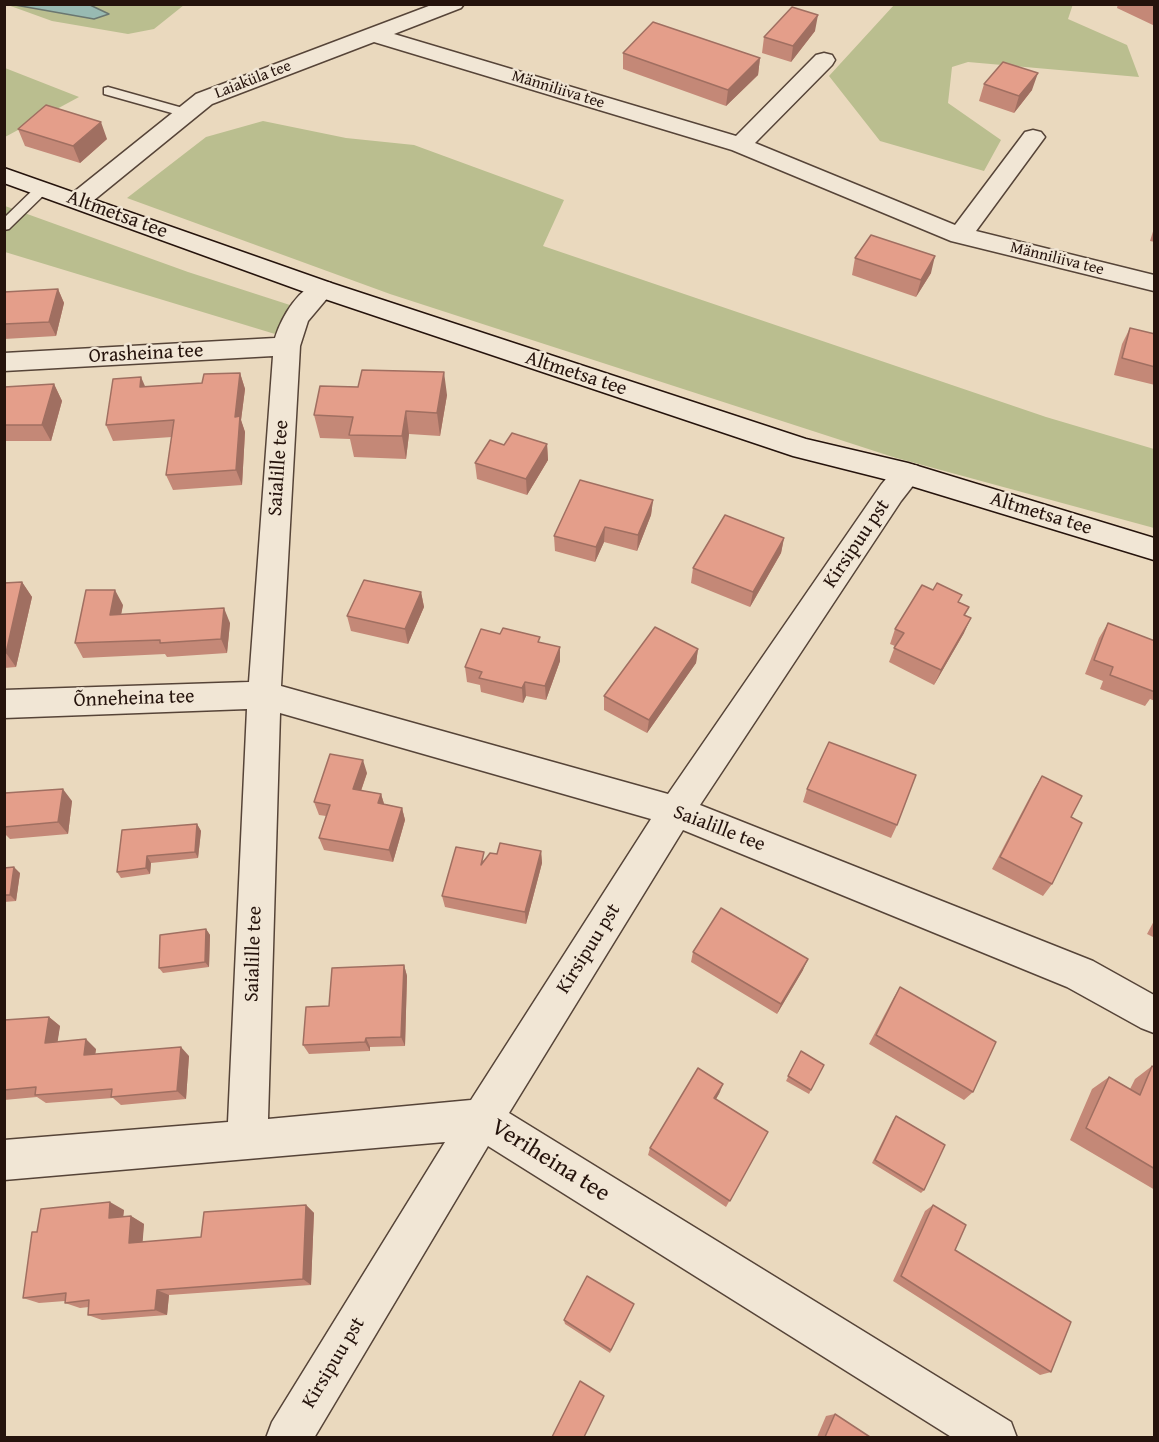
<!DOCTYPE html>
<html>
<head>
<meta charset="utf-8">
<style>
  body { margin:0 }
  #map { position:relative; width:1159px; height:1442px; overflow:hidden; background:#ead9be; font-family:"Gentium Book Plus",serif }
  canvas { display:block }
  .frame { position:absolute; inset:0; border:6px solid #25130c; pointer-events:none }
</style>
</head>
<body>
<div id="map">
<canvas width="1159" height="1442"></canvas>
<div class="frame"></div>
</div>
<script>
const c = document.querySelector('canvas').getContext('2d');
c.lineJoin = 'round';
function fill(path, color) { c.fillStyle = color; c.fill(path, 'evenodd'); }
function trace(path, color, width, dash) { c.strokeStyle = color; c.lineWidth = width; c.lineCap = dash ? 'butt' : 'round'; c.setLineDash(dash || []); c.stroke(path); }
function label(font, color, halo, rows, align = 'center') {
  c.font = font + ' "Gentium Book Plus",serif'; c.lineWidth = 5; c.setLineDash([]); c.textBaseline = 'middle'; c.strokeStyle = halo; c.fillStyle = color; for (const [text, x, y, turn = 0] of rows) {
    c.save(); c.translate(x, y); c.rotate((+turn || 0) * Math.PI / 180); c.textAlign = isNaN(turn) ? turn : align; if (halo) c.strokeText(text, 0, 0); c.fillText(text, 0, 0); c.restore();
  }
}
const green = new Path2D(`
  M5,4L184,5L154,29L128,34L52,21Z
  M1073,4L1068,19L1127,45L1139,77L968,62L952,67L948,103L1001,140L984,171L880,141L829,76L894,5Z
  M5,68L79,97L5,137Z
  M263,121L346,138L414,145L564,200L543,246L1046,417L1154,449V528L893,457L390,294L127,198L206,137Z
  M5,206L188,272L293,306L275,334L5,252Z`);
const water = new Path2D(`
  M15,5H90L109,14L94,19Z`);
const lane = new Path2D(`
  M108,87L190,110L192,113L186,117L104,94V88Z
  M43,184L50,188L48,191L9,229L4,230V218L38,185Z`);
const street = new Path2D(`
  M434,4H464L461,8L394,34L736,136L816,55L824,53L832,55L835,60L832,65L755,143L955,225L1025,132L1033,130L1041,132L1045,137L976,231L1154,275V291L951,241L732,150L374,42L212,104L88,205L79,208L70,205L67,200L70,195L196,94Z
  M322,281L331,283L335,289L308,321L300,346L281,686L668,794L881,485C893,471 898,460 918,466L922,474L901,501L700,805L1093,961L1154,995V1033L1141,1028L1067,987L683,830L509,1113L1011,1422L1017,1438H953L488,1146L314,1438H266L272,1422L445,1142L4,1180V1140L228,1122L247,709L4,718V690L249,682L273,356L4,371V353L275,338C282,316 299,287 322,281ZM280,713L651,819L471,1100L268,1119Z`);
const secondary = new Path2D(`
  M4,168L331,283L806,439L908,463L1154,538V560L908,485L793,456L313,295L4,183Z`);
const wall = new Path2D(`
  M1118,4H1155V26L1117,8Z
  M815,31L791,62L762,53L764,37Z
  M623,53L760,58L758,75L726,106L623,69Z
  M984,84L1032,90L1014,113L979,101Z
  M18,129L107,139L80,163L25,146Z
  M1155,225V242L1150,241Z
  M855,258L931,273L916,297L852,275Z
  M58,289L64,303L56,336L4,339V292Z
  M1130,328L1155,334V385L1114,375L1122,344Z
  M240,373L245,389L241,420L245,432L242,485L173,490L166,475L172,437L113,441L106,425L146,387L202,383Z
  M54,384L62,401L51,441H4V387Z
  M447,395L440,436L409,434L406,459L354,457L350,439L320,438L314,415Z
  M547,444L548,460L527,495L477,479L475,463Z
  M653,500L651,515L637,551L604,542L595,562L555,551L554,536Z
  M784,538L781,553L750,607L691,583L693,568Z
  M22,582L32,597L16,667L4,668V583Z
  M421,592L424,607L408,644L351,631L347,616Z
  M959,602L969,607L965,615L964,633L934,685L889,662L895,646L890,644L895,629Z
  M123,605L121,614L230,623L227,653L167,657L165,654L83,658L75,643Z
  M1108,623L1155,641V701L1150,699L1145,706L1100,689L1103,681L1085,674L1099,638Z
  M540,643L560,647V661L546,700L526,696L523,703L481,692L480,685L467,682L465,667Z
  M698,649L696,663L647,733L604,710V696Z
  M367,773L361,791L381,794L384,804L402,808L405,820L393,862L324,850L319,838L326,816L319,815L314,802Z
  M1042,776L1071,817L1052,884L1043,896L992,869L1034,789Z
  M807,789L897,825L891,838L803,802Z
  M4,797L72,801L68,834L10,839L4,833Z
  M197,824L201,831L198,858L151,863L150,874L121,878L117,872Z
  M541,851L542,863L526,924L445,907L442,896L485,859L497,854Z
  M4,868L20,873L16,901L4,902Z
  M1155,919V938L1147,934Z
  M206,929L210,935L209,967L163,973L159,968Z
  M693,952L803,970L777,1014L691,962Z
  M404,965L407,976L405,1046L370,1047V1051L309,1054L303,1045L329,1006Z
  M900,987L973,1092L964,1100L869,1044L894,997Z
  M49,1017L60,1026L57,1042L96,1049L95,1054L189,1056L186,1099L121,1105L113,1098L46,1103L37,1097L4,1100V1020Z
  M801,1051L824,1065L809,1094L786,1081Z
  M1152,1066L1155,1068V1190L1070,1140L1092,1089L1109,1077L1130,1089L1135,1079Z
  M720,1092L716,1099L768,1132L726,1207L648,1155L650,1148Z
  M896,1116L924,1190L921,1193L872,1163L893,1120Z
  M306,1205L314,1213L311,1285L169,1295L167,1315L102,1320L88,1315L89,1307L80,1308L65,1303V1301L39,1303L23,1298L37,1232L124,1210L123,1217L131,1216L144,1224L142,1242L201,1237Z
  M933,1205L955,1250L1051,1372L1040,1375L893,1281L925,1211Z
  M634,1304L610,1353L565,1324L564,1320Z
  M835,1414L870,1437H817L826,1416Z`);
const shadedWall = new Path2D(`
  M818,15L815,31L791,62L793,46Z
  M760,58L758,75L726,106L728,90Z
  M1038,73L1032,90L1014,113L1019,96Z
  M101,122L107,139L80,163L73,146Z
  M935,256L931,273L916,297L921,280Z
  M58,289L64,303L56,336L49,322Z
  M444,372L447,395L440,436L437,413Z
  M240,373L245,389L241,420L245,432L242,485L236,470L235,417Z
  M141,377L148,393L140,387Z
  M54,384L62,401L51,441L42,425Z
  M406,411L409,434L406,459L402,436Z
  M547,444L548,460L527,495L526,479Z
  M653,500L651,515L637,551L638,535Z
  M605,527L604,542L595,562L596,547Z
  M784,538L781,553L750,607L753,592Z
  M22,582L32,597L16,667L6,653Z
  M115,590L123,605L118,630L110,615Z
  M421,592L424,607L408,644L405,629Z
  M224,608L230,623L227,653L221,639Z
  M971,618L964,633L934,685L941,670Z
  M560,647V661L546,700L545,686Z
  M698,649L696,663L647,733L649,720Z
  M525,682L526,696L523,703L522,688Z
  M363,760L367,773L357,802L353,789Z
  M63,789L72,801L68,834L58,822Z
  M381,794L385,807L378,803Z
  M402,808L405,820L393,862L389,850Z
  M197,824L201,831L198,858L195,852Z
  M541,851L542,863L526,924L525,912Z
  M147,856L151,863L150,874L146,868Z
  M14,867L20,873L16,901L10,895Z
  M206,929L210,935L209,967L205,962Z
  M808,959L803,970L777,1014L781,1004Z
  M404,965L407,976L405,1046L401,1037Z
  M49,1017L60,1026L56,1052L45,1043Z
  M366,1038L370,1047V1051L365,1042Z
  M86,1039L96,1049L94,1064L84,1055Z
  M181,1047L189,1056L186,1099L177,1091Z
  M723,1084L720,1092L712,1106L714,1098Z
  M110,1202L124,1210L122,1226L109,1218Z
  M306,1205L314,1213L311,1285L303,1279Z
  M131,1216L144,1224L142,1250L129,1243Z
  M157,1290L169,1295L167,1315L155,1310Z`);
const building = new Path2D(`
  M792,7L818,15L793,46L764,37Z
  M653,22L760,58L728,90L623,53Z
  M1003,62L1038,73L1019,96L984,84Z
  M46,105L101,122L73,146L18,129Z
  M871,235L935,256L921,280L855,258Z
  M58,289L49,322L4,324V292Z
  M1130,328L1155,334V367L1122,358Z
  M362,370L444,372L437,413L406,411L402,436L349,435L353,417L314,415L320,386L358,387Z
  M240,373L235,417L240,416L236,470L166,475L174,420L106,425L113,379L141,377L140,387L202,383L204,374Z
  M54,384L42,425H4V387Z
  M512,433L547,444L526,479L475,463L490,440L504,445Z
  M580,480L653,500L638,535L605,527L596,547L554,536Z
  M725,515L784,538L753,592L693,568Z
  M364,580L421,592L405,629L347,616Z
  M22,582L6,653H4V583Z
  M937,583L962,595L958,602L969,607L964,615L971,618L941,670L894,648L904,633L895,629L922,585L933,590Z
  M86,590H115L110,615L224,608L221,639L160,643V640L75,643Z
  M1108,623L1155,641V692L1110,675L1113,667L1094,660Z
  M655,627L698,649L649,720L604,696Z
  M503,628L540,637L538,642L560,647L545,686L525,682L522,688L479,678L482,672L465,667L481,629L500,634Z
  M829,742L916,775L897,825L807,789Z
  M330,754L363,760L353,789L381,794L378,803L402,808L389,850L319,838L330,805L314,802Z
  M1042,776L1082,796L1071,817L1082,823L1052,884L1000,857Z
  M63,789L58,822L4,827L5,793Z
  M197,824L195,852L147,856L146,868L117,872L122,830Z
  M500,843L541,851L525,912L442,896L456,847L484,852L481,865L490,853L497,854Z
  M14,867L10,895H4V868Z
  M721,908L808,959L781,1004L693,952Z
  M206,929L205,962L159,968L160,935Z
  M404,965L401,1037L366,1038L365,1042L303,1045L306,1007L329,1006L332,968Z
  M900,987L996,1042L973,1092L876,1035Z
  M49,1017L45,1043L86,1039L84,1055L181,1047L177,1091L111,1097L112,1089L35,1095L36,1087L4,1090V1020Z
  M801,1051L824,1065L811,1090L788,1076Z
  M1152,1066L1155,1068V1169L1086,1128L1109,1077L1140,1095Z
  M698,1068L723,1084L714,1098L768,1132L730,1201L650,1148Z
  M896,1116L945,1145L924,1190L875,1160Z
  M110,1202L109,1218L131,1216L129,1243L201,1237L204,1212L306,1205L303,1279L157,1290L155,1310L88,1315L89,1300L65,1303L66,1293L23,1298L32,1232H37L41,1209Z
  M933,1205L966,1225L955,1250L1071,1322L1051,1372L901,1276Z
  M587,1276L634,1304L611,1350L564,1320Z
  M580,1381L604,1396L584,1437H552Z
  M835,1414L870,1437H825Z`);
const farStreetnames = [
  ["Laiaküla tee",253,80,-21],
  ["Männiliiva tee",558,90,17],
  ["Männiliiva tee",1057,259,14]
];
const streetNames = [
  ["Altmetsa tee",117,215,20],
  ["Orasheina tee",146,354,-3],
  ["Altmetsa tee",576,374,18],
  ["Saialille tee",279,468,-86],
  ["Altmetsa tee",1041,514,17],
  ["Kirsipuu pst",857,544,-56],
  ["Õnneheina tee",134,699,-2],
  ["Saialille tee",719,829,21],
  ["Kirsipuu pst",589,949,-58],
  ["Saialille tee",254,954,-88],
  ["Kirsipuu pst",334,1363,-59]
];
const nearStreetnames = [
  ["Veriheina tee",550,1161,32]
];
fill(green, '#babe8f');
fill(water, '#98bab2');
trace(water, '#6a7770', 1.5);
trace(lane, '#564438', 3);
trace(street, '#564438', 3);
trace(secondary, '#25130c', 3);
fill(lane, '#f1e6d5');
fill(street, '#f1e6d5');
fill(secondary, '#f1e6d5');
fill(wall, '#c48877');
fill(shadedWall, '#a06f61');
fill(building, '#e49e8a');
trace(building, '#a06f61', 1.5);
label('16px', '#25130c', '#f1e6d5', farStreetnames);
label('20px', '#25130c', '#f1e6d5', streetNames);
label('24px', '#25130c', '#f1e6d5', nearStreetnames);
</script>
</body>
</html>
